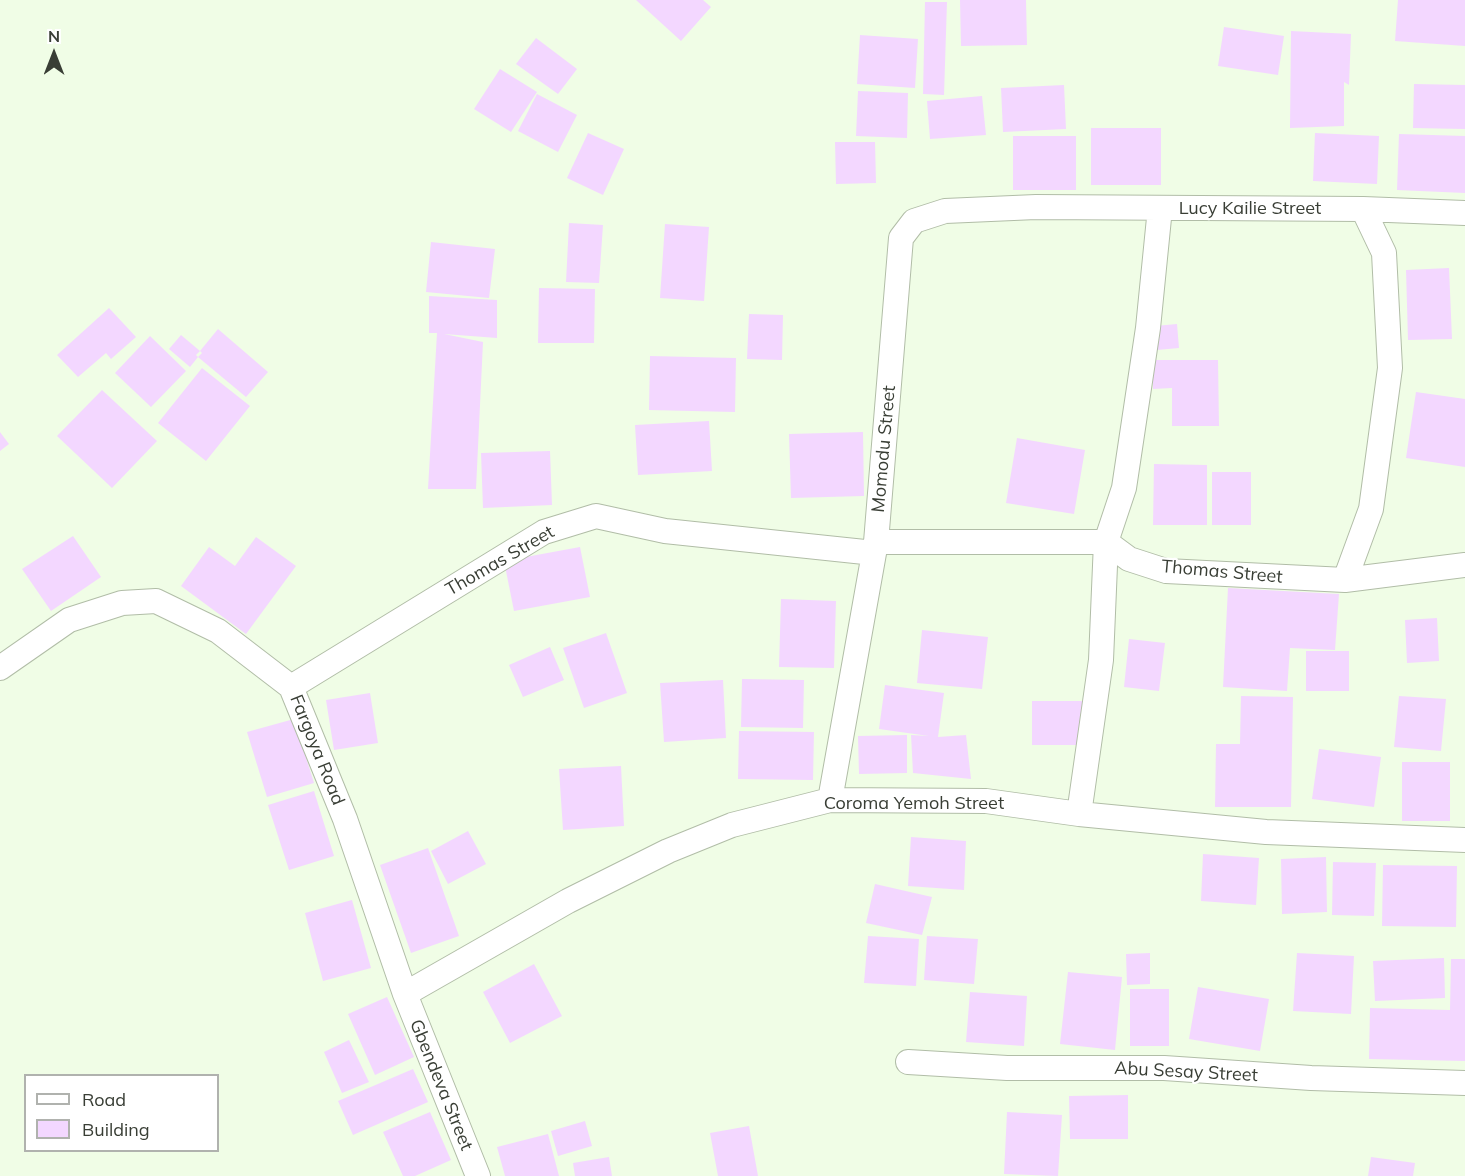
<!DOCTYPE html>
<html>
<head>
<meta charset="utf-8">
<style>
  body { margin:0 }
  #map { position:relative; width:1465px; height:1176px; overflow:hidden; background:#f0fde6; font-family:Mulish,sans-serif }
  canvas { display:block }
  .legend { position:absolute; left:24px; top:1074px; width:195px; height:78px; box-sizing:border-box; background:#fff; border:2px solid #b0b2ae; margin:0; padding:8px 10px; list-style:none; font-size:18px; color:#393e35 }
  .legend li { display:flex; align-items:center; gap:12px; height:30px }
  .legend b { width:30px; border:2px solid #b0b2ae }
  .north { position:absolute; left:24px; top:24px; width:60px; height:60px; -webkit-text-stroke:4px #fff; paint-order:stroke; rotate:0deg; font-size:16px; font-weight:700; line-height:24px; text-align:center; color:#393e35 }
  .north::after { content:''; display:block; margin:auto; width:21px; height:27px; background:#393e35; clip-path:polygon(50% 0,100% 100%,50% 72%,0 100%) }
</style>
</head>
<body>
<div id="map">
<canvas width="1465" height="1176"></canvas>
<ul class="legend">
<li><b style="height:8px;background:#fff"></b>Road</li>
<li><b style="height:16px;background:#f3d7ff"></b>Building</li>
</ul>
<div class="north">N</div>
</div>
<script>
const c = document.querySelector('canvas').getContext('2d');
c.lineJoin = 'round';
function fill(path, color) { c.fillStyle = color; c.fill(path, 'evenodd'); }
function trace(path, color, width, dash) { c.strokeStyle = color; c.lineWidth = width; c.lineCap = dash ? 'butt' : 'round'; c.setLineDash(dash || []); c.stroke(path); }
function label(font, color, halo, rows, align = 'center') {
  c.font = font + ' Mulish,sans-serif'; c.lineWidth = 4.5; c.setLineDash([]); c.textBaseline = 'middle'; c.strokeStyle = halo; c.fillStyle = color; for (const [text, x, y, turn = 0] of rows) {
    c.save(); c.translate(x, y); c.rotate((+turn || 0) * Math.PI / 180); c.textAlign = isNaN(turn) ? turn : align; if (halo) c.strokeText(text, 0, 0); c.fillText(text, 0, 0); c.restore();
  }
}
const building = new Path2D(`
  M636,0H703L711,7L681,41Z
  M960,0H1026L1027,45L961,46Z
  M1398,0H1465V46L1395,41Z
  M925,2H947L944,95L923,94Z
  M1224,27L1284,36L1278,75L1218,66Z
  M1291,31L1351,34L1349,85L1344,82V126L1290,128Z
  M860,35L918,39L915,88L857,84Z
  M536,38L577,69L558,94L516,64Z
  M500,69L537,92L511,132L474,109Z
  M1414,84L1465,85V129L1413,128Z
  M1064,85L1066,129L1003,132L1001,88Z
  M858,91L908,93L907,138L856,136Z
  M537,94L577,115L558,152L518,131Z
  M982,96L986,135L930,139L927,101Z
  M1091,128H1161V185H1091Z
  M588,133L624,149L603,195L567,178Z
  M1315,133L1379,136L1377,184L1313,181Z
  M1399,134L1465,136V193L1397,190Z
  M1013,136H1076V190H1013Z
  M835,142H875L876,183L836,184Z
  M569,223L603,225L599,283L566,282Z
  M665,224L709,227L704,301L660,298Z
  M431,242L495,249L489,298L426,292Z
  M1449,268L1452,339L1408,340L1406,270Z
  M539,288L595,289L594,343H538Z
  M429,296L497,300V338L444,334L483,342L476,489H428L437,333H429Z
  M109,308L136,337L111,359L106,353L78,377L57,355Z
  M749,314L783,315L782,360L747,359Z
  M1177,324L1179,348L1157,350L1155,326Z
  M218,329L268,372L246,397L198,357L190,367L169,349L181,335L200,351L196,355L198,357L202,353L200,351Z
  M150,336L186,371L151,407L115,373Z
  M650,356L736,358L735,412L649,410Z
  M1153,360H1218L1219,426H1172V388L1153,389Z
  M202,368L250,406L206,461L158,423Z
  M102,390L157,441L112,488L57,436Z
  M1416,392L1465,399V467L1406,458Z
  M709,421L712,471L638,475L635,425Z
  M0,432L9,444L0,451Z
  M863,432L864,496L791,498L789,434Z
  M1017,438L1085,450L1074,514L1006,503Z
  M550,451L552,505L483,508L481,453Z
  M1154,464L1207,465V525H1153Z
  M1212,472H1251V525H1212Z
  M73,536L101,577L51,611L22,569Z
  M256,537L296,566L246,634L181,586L209,547L235,566Z
  M580,547L590,597L514,611L504,561Z
  M1228,588L1339,594L1335,650L1290,648L1287,691L1223,687Z
  M781,599L836,601L834,668L779,667Z
  M1437,618L1439,661L1407,663L1405,620Z
  M922,630L988,637L982,689L917,683Z
  M606,633L627,693L584,708L563,648Z
  M1129,639L1165,643L1159,691L1124,687Z
  M550,647L564,680L523,697L509,665Z
  M1306,651H1349V691H1306Z
  M742,679L804,680L803,728L741,727Z
  M723,680L726,738L664,742L660,683Z
  M885,685L944,693L938,737L966,735L971,779L913,773L911,735L929,736L879,729Z
  M370,693L378,743L334,750L326,700Z
  M1241,696L1293,697L1291,807H1215L1216,744H1240Z
  M1399,696L1446,699L1441,751L1394,747Z
  M1032,701H1087V745H1032Z
  M294,719L314,783L267,797L247,732Z
  M739,731L814,732L813,780L738,779Z
  M907,735V773L859,774L858,736Z
  M1319,749L1381,757L1374,807L1312,799Z
  M1402,762H1450V821H1402Z
  M621,766L624,826L563,830L559,769Z
  M314,791L334,856L289,870L268,805Z
  M468,831L486,864L448,884L431,851Z
  M911,837L966,841L964,890L908,886Z
  M428,848L459,936L411,953L380,865Z
  M1203,854L1259,858L1256,905L1201,901Z
  M1326,857L1327,912L1282,914L1281,859Z
  M1333,862L1376,863L1374,916L1332,915Z
  M1383,865L1457,866L1456,927L1382,926Z
  M875,884L932,897L922,935L866,923Z
  M352,900L371,968L323,981L305,913Z
  M868,936L919,939L916,986L864,983Z
  M927,936L978,939L974,984L924,980Z
  M1150,953V984L1127,985L1126,954Z
  M1297,953L1354,956L1351,1014L1293,1011Z
  M1444,958L1445,998L1375,1001L1373,961Z
  M1451,959H1465V1061L1369,1059L1370,1008L1450,1010Z
  M534,964L562,1016L510,1043L483,992Z
  M1068,972L1122,977L1115,1050L1060,1044Z
  M1198,987L1269,999L1260,1051L1189,1039Z
  M1130,989H1169V1046H1130Z
  M970,992L1027,996L1024,1046L966,1042Z
  M387,997L414,1057L375,1075L348,1014Z
  M349,1040L369,1082L342,1093L324,1052Z
  M413,1069L428,1102L353,1135L338,1101Z
  M1128,1095V1139H1070L1069,1096Z
  M430,1112L451,1160L415,1176H403L383,1132Z
  M1007,1112L1062,1115L1058,1176L1004,1174Z
  M585,1121L592,1146L558,1156L551,1131Z
  M749,1126L758,1176H718L710,1133Z
  M548,1134L559,1176H505L497,1147Z
  M609,1157L612,1176H575L573,1163Z
  M1371,1157L1415,1163L1413,1176H1368Z`);
const street = new Path2D(`
  M876,542H1106L1129,559L1166,571L1345,580L1465,565
  M1345,580L1371,509L1390,368L1384,253L1363,209
  M0,668L69,620L122,603L156,601L218,631L291,687L345,819L405,994L478,1176
  M291,687L544,532L596,516L665,531L874,553
  M830,800L876,542L901,238L914,221L945,211L1036,207L1363,209L1465,213
  M1079,814L1101,660L1106,542L1124,488L1148,328L1160,208
  M405,994L568,901L668,851L732,825L830,800L986,801L1079,814L1266,832L1465,840
  M908,1062L1007,1068H1164L1311,1078L1465,1083`);
const streetNames = [
  ["Lucy Kailie Street",1250,209],
  ["Momodu Street",884,449,-85],
  ["Thomas Street",500,561,-30],
  ["Thomas Street",1222,572,5],
  ["Fargoya Road",317,750,68],
  ["Coroma Yemoh Street",914,804],
  ["Abu Sesay Street",1186,1072,3],
  ["Gbendeva Street",441,1085,68]
];
fill(building, '#f3d7ff');
trace(street, '#b1bda7', 26);
trace(street, '#fff', 24);
label('18px', '#393e35', '#fff', streetNames);
</script>
</body>
</html>
